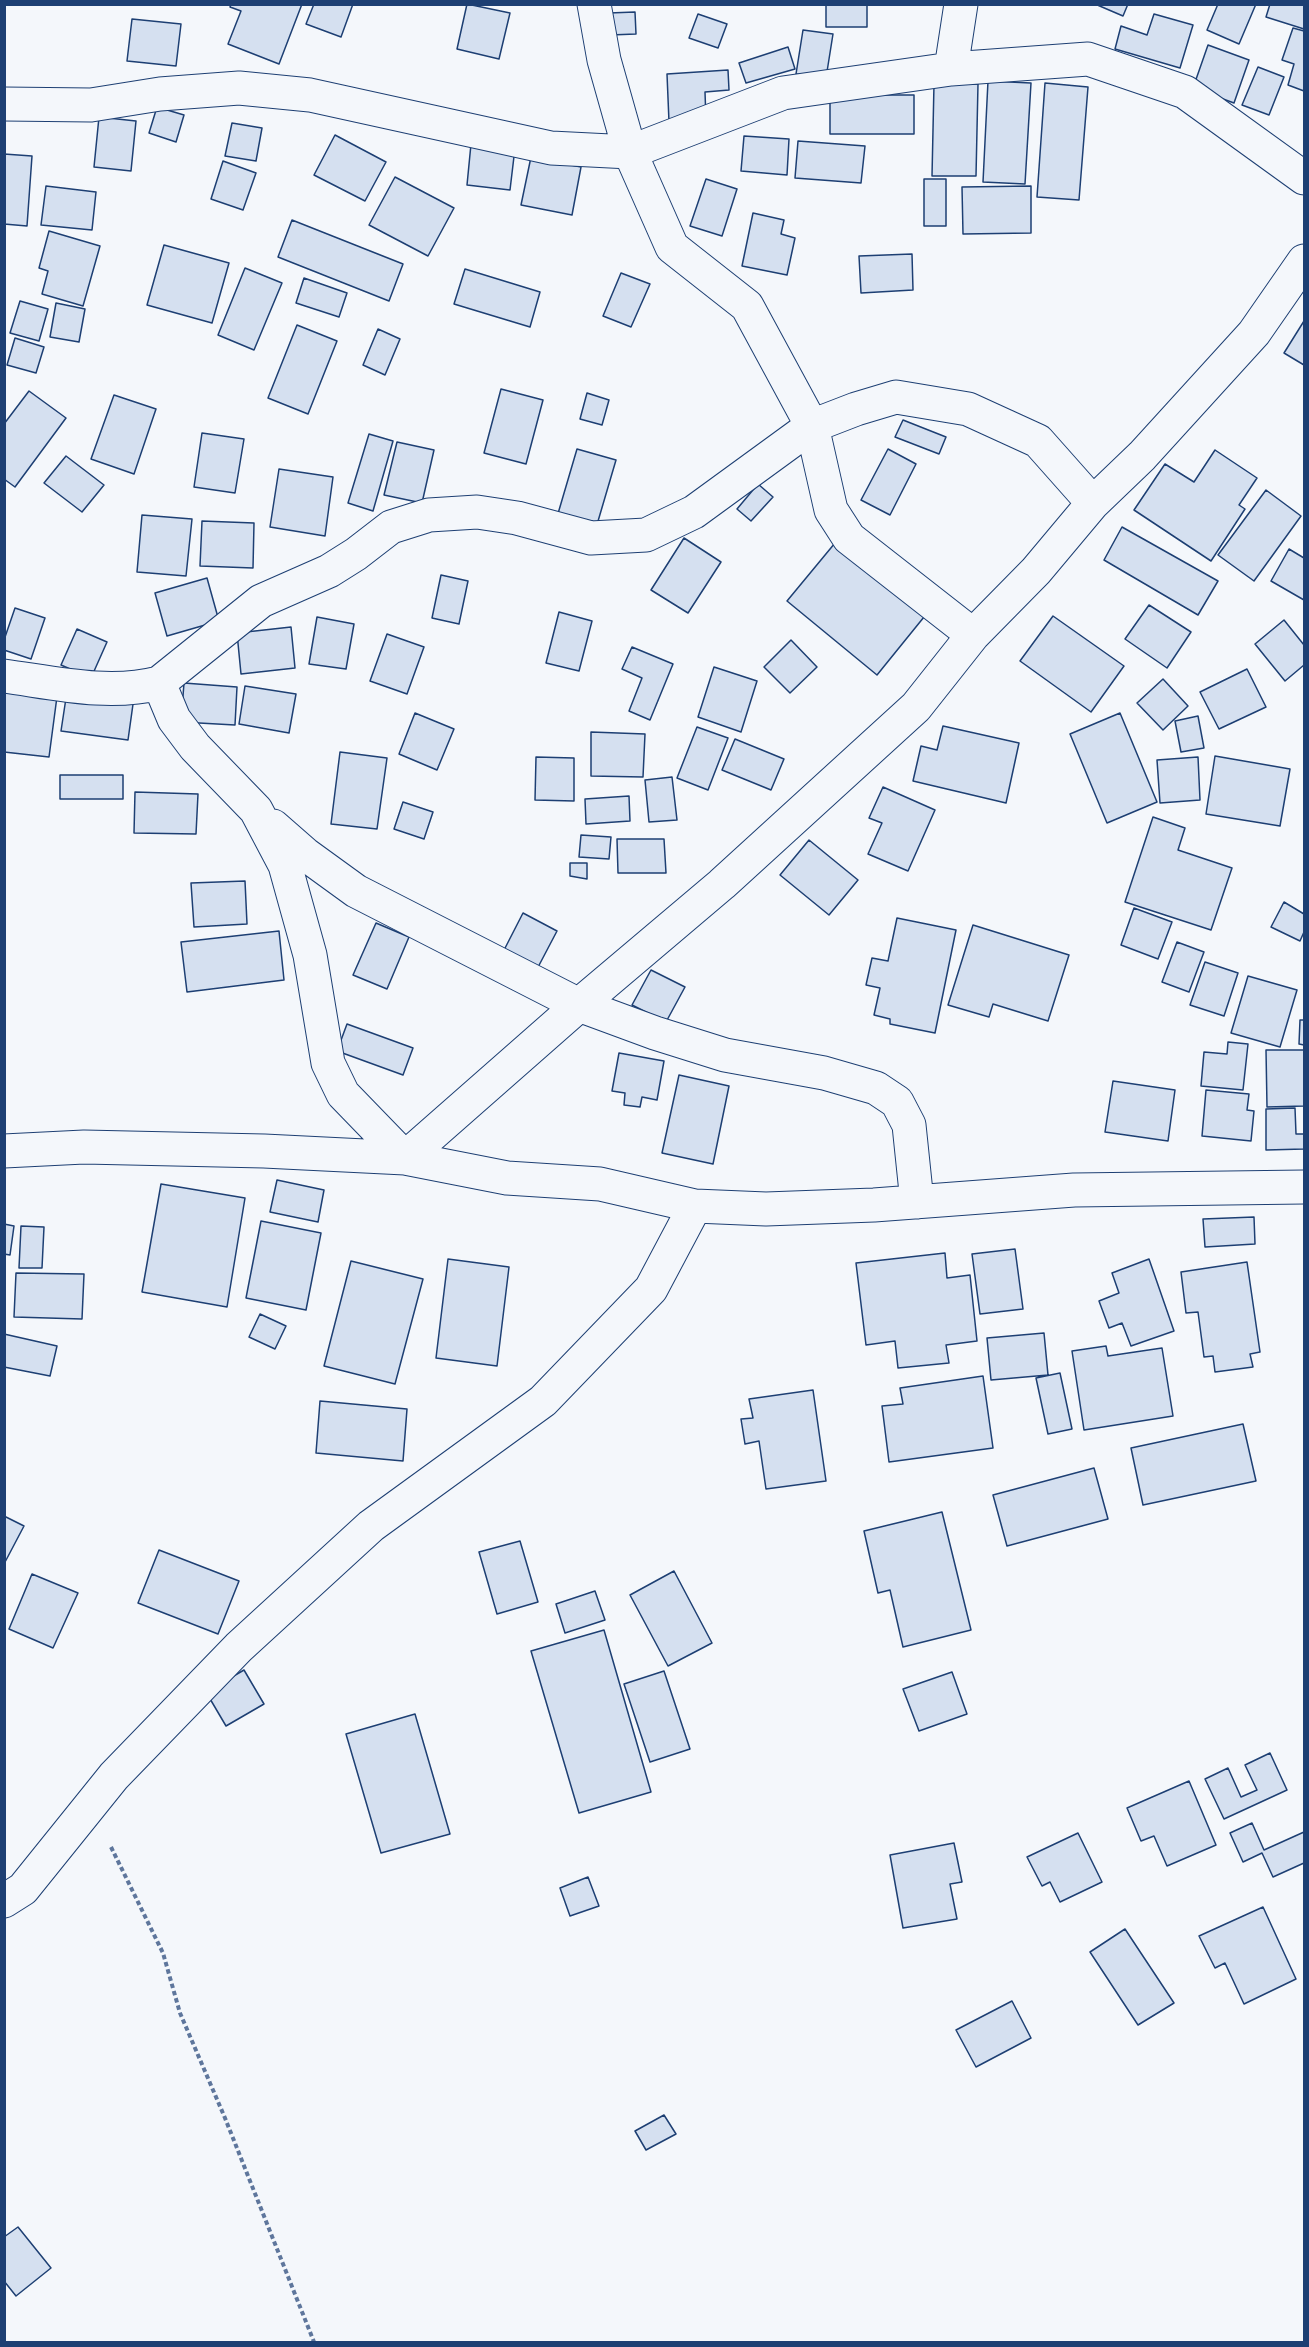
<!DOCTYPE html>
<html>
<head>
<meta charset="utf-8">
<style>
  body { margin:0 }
  #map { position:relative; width:1309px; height:2347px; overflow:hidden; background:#f4f7fb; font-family:"Work Sans",sans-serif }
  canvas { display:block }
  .frame { position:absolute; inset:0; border:6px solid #1d3f73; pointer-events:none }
</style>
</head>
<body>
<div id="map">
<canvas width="1309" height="2347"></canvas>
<div class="frame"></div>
</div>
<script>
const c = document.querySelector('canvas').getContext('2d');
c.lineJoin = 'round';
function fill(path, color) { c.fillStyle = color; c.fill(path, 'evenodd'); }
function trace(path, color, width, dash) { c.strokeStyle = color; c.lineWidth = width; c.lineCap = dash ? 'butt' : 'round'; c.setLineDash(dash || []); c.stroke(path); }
const building = new Path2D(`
  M231,4H302L279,64L228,44L241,11L230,7Z
  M314,4H353L341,37L306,24Z
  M467,4L510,13L499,59L457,49Z
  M826,4H867V27H826Z
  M1095,4H1128L1123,16Z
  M1218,4H1256L1239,44L1207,30Z
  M1270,4H1304V29L1266,17Z
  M635,12L636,34L610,35L609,13Z
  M698,14L727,24L718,48L689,38Z
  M1154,14L1193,25L1180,68L1115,49L1121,26L1147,35Z
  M132,19L181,24L176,66L127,61Z
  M1293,28L1304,31V91L1288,85L1294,64L1282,60Z
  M803,30L833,34L826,78L796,74Z
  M1208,45L1249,60L1234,103L1193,88Z
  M788,47L795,69L746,83L739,63Z
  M1258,67L1284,77L1269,115L1242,105Z
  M728,70L729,90L705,92L706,120L669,122L667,74Z
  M988,81L1031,83L1025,184L983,182Z
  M1045,83L1088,87L1079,200L1037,197Z
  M934,84H978L976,176H932Z
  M830,95H914V134H830Z
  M157,107L184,115L176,142L149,133Z
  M99,117L136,121L131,171L94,167Z
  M232,123L262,128L256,161L225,156Z
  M335,135L386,162L365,201L314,175Z
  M744,136L789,139L787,175L741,171Z
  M798,141L865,146L861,183L795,178Z
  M471,144L515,148L510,190L467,185Z
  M4,154L32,156L27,226L4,224Z
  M531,157L581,167L572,215L521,205Z
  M223,161L256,173L243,210L211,199Z
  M395,177L454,208L428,256L369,225Z
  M706,179L737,189L722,236L690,226Z
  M924,179H946V226H924Z
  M46,186L96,192L92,230L41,225Z
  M1031,186V233L963,234L962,187Z
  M753,213L784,220L781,234L795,238L787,275L742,266Z
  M292,220L403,264L389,301L278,257Z
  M49,231L100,246L83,306L42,294L48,271L39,268Z
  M164,245L229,263L212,323L147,305Z
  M912,254L913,290L861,293L859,256Z
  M245,268L282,283L254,350L218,335Z
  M465,269L540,292L530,327L454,304Z
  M621,273L650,284L631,327L603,316Z
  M304,278L347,293L339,317L296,303Z
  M20,301L48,309L39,341L10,333Z
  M56,303L85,309L79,342L50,337Z
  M1304,321V365L1284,353Z
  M297,325L337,341L308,414L268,398Z
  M378,329L400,339L385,375L363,365Z
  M15,338L44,347L36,373L7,365Z
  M501,389L543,400L526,464L484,453Z
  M29,391L66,418L15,487L4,479V424Z
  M587,393L609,400L602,425L580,419Z
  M114,395L156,409L134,474L91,459Z
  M903,420L946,437L939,454L895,437Z
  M202,433L244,439L235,493L194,487Z
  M369,434L393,441L373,511L348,503Z
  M397,442L434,450L422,503L384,495Z
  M577,449L616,460L596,528L557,517Z
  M888,449L916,464L890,515L861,500Z
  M1215,450L1257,478L1239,505L1245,509L1211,561L1134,510L1165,464L1194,482Z
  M66,456L104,485L82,512L44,483Z
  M279,469L333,477L325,536L270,527Z
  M758,484L773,497L751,521L737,509Z
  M1266,490L1301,516L1254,581L1218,555Z
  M142,515L192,519L186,576L137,572Z
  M202,521L254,523L253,568L200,566Z
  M1122,527L1218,581L1198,615L1104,560Z
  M684,538L721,562L688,613L651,590Z
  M835,543L924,617L877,675L787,601Z
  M1289,549L1304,558V600L1271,581Z
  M441,575L468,581L459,624L432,618Z
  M207,578L219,621L167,636L155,593Z
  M1149,605L1191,632L1167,668L1125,639Z
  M15,608L45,618L31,659L4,650V640Z
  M559,612L592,621L579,671L546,663Z
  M1053,616L1124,666L1091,712L1020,661Z
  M317,617L354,624L346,669L309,664Z
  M1284,620L1304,645V665L1285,681L1255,644Z
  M291,627L295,668L241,674L237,633Z
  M77,629L107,642L91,678L61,665Z
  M387,634L424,647L407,694L370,681Z
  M791,640L817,667L790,693L764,667Z
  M632,647L673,664L650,720L629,711L642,678L622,669Z
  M714,667L757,681L741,732L698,717Z
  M1247,669L1266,707L1219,729L1200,692Z
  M1163,679L1188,706L1163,730L1137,703Z
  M4,683L58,689L49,757L4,752Z
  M184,683L237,687L235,725L181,722Z
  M245,686L296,694L289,733L239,724Z
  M134,697L128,740L61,731L66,698Z
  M415,713L454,729L437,770L399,754Z
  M1120,713L1157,802L1107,823L1070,734Z
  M1198,716L1204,748L1181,752L1175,721Z
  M943,726L1019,743L1006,803L913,781L921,746L937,750Z
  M697,727L728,738L708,790L677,778Z
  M591,732L645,734L643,777L591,776Z
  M735,739L784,759L771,790L722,770Z
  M340,752L387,758L377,829L331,824Z
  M1215,756L1290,769L1280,826L1206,814Z
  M536,757L574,758V801L535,800Z
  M1198,757L1200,800L1160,803L1157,760Z
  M60,775H123V799H60Z
  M672,777L677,820L649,822L645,780Z
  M883,787L935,810L908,871L868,854L882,823L869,818Z
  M135,792L198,794L196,834L134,833Z
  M629,796L630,821L586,824L585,799Z
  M403,802L433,812L424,839L394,829Z
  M1153,817L1185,828L1178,850L1232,868L1211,930L1125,902Z
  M581,835L611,837L609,859L579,857Z
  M617,839H664L666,873H618Z
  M809,840L858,880L829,915L780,875Z
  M570,863H587V879L570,876Z
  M245,881L247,924L194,927L191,883Z
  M1284,902L1304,914V932L1300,941L1271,927Z
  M1134,908L1172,922L1158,959L1121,945Z
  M523,913L557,931L536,971L502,954Z
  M897,918L956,930L935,1033L890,1024V1019L874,1015L880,988L866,985L872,958L888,961Z
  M376,923L409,937L387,989L353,975Z
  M973,925L1069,955L1048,1021L993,1004L989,1017L948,1005Z
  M279,931L284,980L187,992L181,942Z
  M1177,942L1204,952L1189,992L1162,982Z
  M1205,962L1238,973L1224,1016L1190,1005Z
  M651,970L685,987L666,1022L632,1005Z
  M1248,976L1297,990L1280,1047L1231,1033Z
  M1300,1020H1304V1045L1299,1044Z
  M347,1024L413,1048L403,1075L337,1051Z
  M1228,1042L1248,1044L1243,1090L1201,1086L1204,1052L1227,1054Z
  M1266,1050H1304V1106L1267,1107Z
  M619,1053L664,1061L657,1100L642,1097L640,1107L624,1105L625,1093L612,1091Z
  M679,1075L729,1086L713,1164L662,1153Z
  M1113,1081L1175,1090L1168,1141L1105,1132Z
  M1206,1090L1249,1094L1247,1110L1254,1111L1251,1141L1202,1136Z
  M1295,1108L1296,1134H1304V1149L1266,1150V1109Z
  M277,1180L324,1190L318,1222L270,1212Z
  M161,1184L245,1198L227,1307L142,1292Z
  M1254,1217L1255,1244L1205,1247L1203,1219Z
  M261,1221L321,1233L306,1310L246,1298Z
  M4,1224L14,1226L10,1255L4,1254Z
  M21,1226L44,1227L42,1268H19Z
  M1015,1249L1023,1309L980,1314L972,1254Z
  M945,1253L947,1278L970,1275L977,1341L946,1345L949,1363L898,1368L895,1341L866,1345L856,1263Z
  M448,1259L509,1267L497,1366L436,1358Z
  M1149,1259L1174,1331L1131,1346L1122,1323L1109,1328L1099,1301L1119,1293L1112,1273Z
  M351,1261L423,1279L395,1384L324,1366Z
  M1247,1262L1260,1352L1250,1354L1253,1367L1215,1372L1213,1356L1204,1357L1198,1312L1186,1313L1181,1272Z
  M16,1273L84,1274L82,1319L14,1317Z
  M260,1314L286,1326L275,1349L249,1337Z
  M1044,1333L1048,1375L991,1380L987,1338Z
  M4,1334L57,1346L50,1376L4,1367Z
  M1106,1346L1108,1356L1162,1348L1173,1416L1084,1430L1072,1351Z
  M1060,1373L1072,1429L1048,1434L1036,1378Z
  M983,1376L993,1448L889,1462L882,1406L903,1404L900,1388Z
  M813,1390L826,1481L766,1489L759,1441L745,1444L741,1419L753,1418L749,1399Z
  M320,1401L407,1409L403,1461L316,1453Z
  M1243,1424L1256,1481L1143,1505L1131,1448Z
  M1094,1468L1108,1519L1007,1546L993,1495Z
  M942,1512L971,1630L903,1647L890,1590L878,1593L864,1531Z
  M4,1516L24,1526L4,1564Z
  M520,1541L538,1602L497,1614L479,1552Z
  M159,1550L239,1581L218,1634L138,1603Z
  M674,1571L712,1643L668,1666L630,1595Z
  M32,1574L78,1593L53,1648L9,1629Z
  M595,1591L605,1620L565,1633L556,1604Z
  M604,1630L651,1792L579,1813L531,1651Z
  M244,1670L264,1704L226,1726L206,1692Z
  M664,1671L690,1749L650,1762L624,1684Z
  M952,1672L967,1714L919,1731L903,1689Z
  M415,1714L450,1834L381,1853L346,1734Z
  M1270,1753L1287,1790L1224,1819L1205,1779L1228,1768L1241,1797L1257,1790L1245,1765Z
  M1189,1781L1216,1845L1167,1866L1154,1836L1141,1841L1127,1808Z
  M1252,1823L1264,1850L1304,1832V1863L1273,1877L1262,1853L1243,1862L1230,1833Z
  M1078,1833L1102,1882L1060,1902L1050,1882L1042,1886L1027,1857Z
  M954,1843L962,1882L950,1884L957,1919L903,1928L890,1855Z
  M588,1877L599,1906L570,1916L560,1888Z
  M1263,1907L1296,1979L1244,2004L1225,1963L1215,1968L1199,1936Z
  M1125,1929L1174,2003L1138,2025L1090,1952Z
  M1012,2001L1031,2038L976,2067L956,2030Z
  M664,2115L676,2134L646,2150L635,2131Z
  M18,2227L51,2268L16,2296L4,2281V2237Z`);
const path = new Path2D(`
  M111,1847L163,1953L180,2013L225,2118L314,2342`);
const minor = new Path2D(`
  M594,4L604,60L630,152L672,247L747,306L812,426L831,510L849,538L973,635
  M951,69L961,4
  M4,104L91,105L160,94L239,88L310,95L551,148L630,152L783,93L951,69L1088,59L1185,92L1304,178
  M4,676C55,683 109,696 159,683L261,601L329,571L356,554L391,527L429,515L477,512L517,518L591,538L646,535L694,512L812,426L856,409L896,397L968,409L1038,441L1093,503
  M159,683L174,719L195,747L256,810L285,865L310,955L328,1063L343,1094L405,1158L579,1005L722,884L916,707L973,635L1036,571L1093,503L1142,456L1254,333L1304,261
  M273,826L305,854L356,891L579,1005L655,1033L725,1055L824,1073L876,1088L897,1102L909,1125L917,1202
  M4,1151L84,1147L264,1151L405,1158L507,1178L600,1184L695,1206L766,1209L874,1205L1074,1190L1304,1187
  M4,1901L23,1889L114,1776L239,1647L371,1526L543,1401L651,1289L695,1206`);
fill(building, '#d5e0f0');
trace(building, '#1d3f73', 1.5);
trace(minor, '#1d3f73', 35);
trace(path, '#5e769c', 4, [4.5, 3]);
trace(minor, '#f4f7fb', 33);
</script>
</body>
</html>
